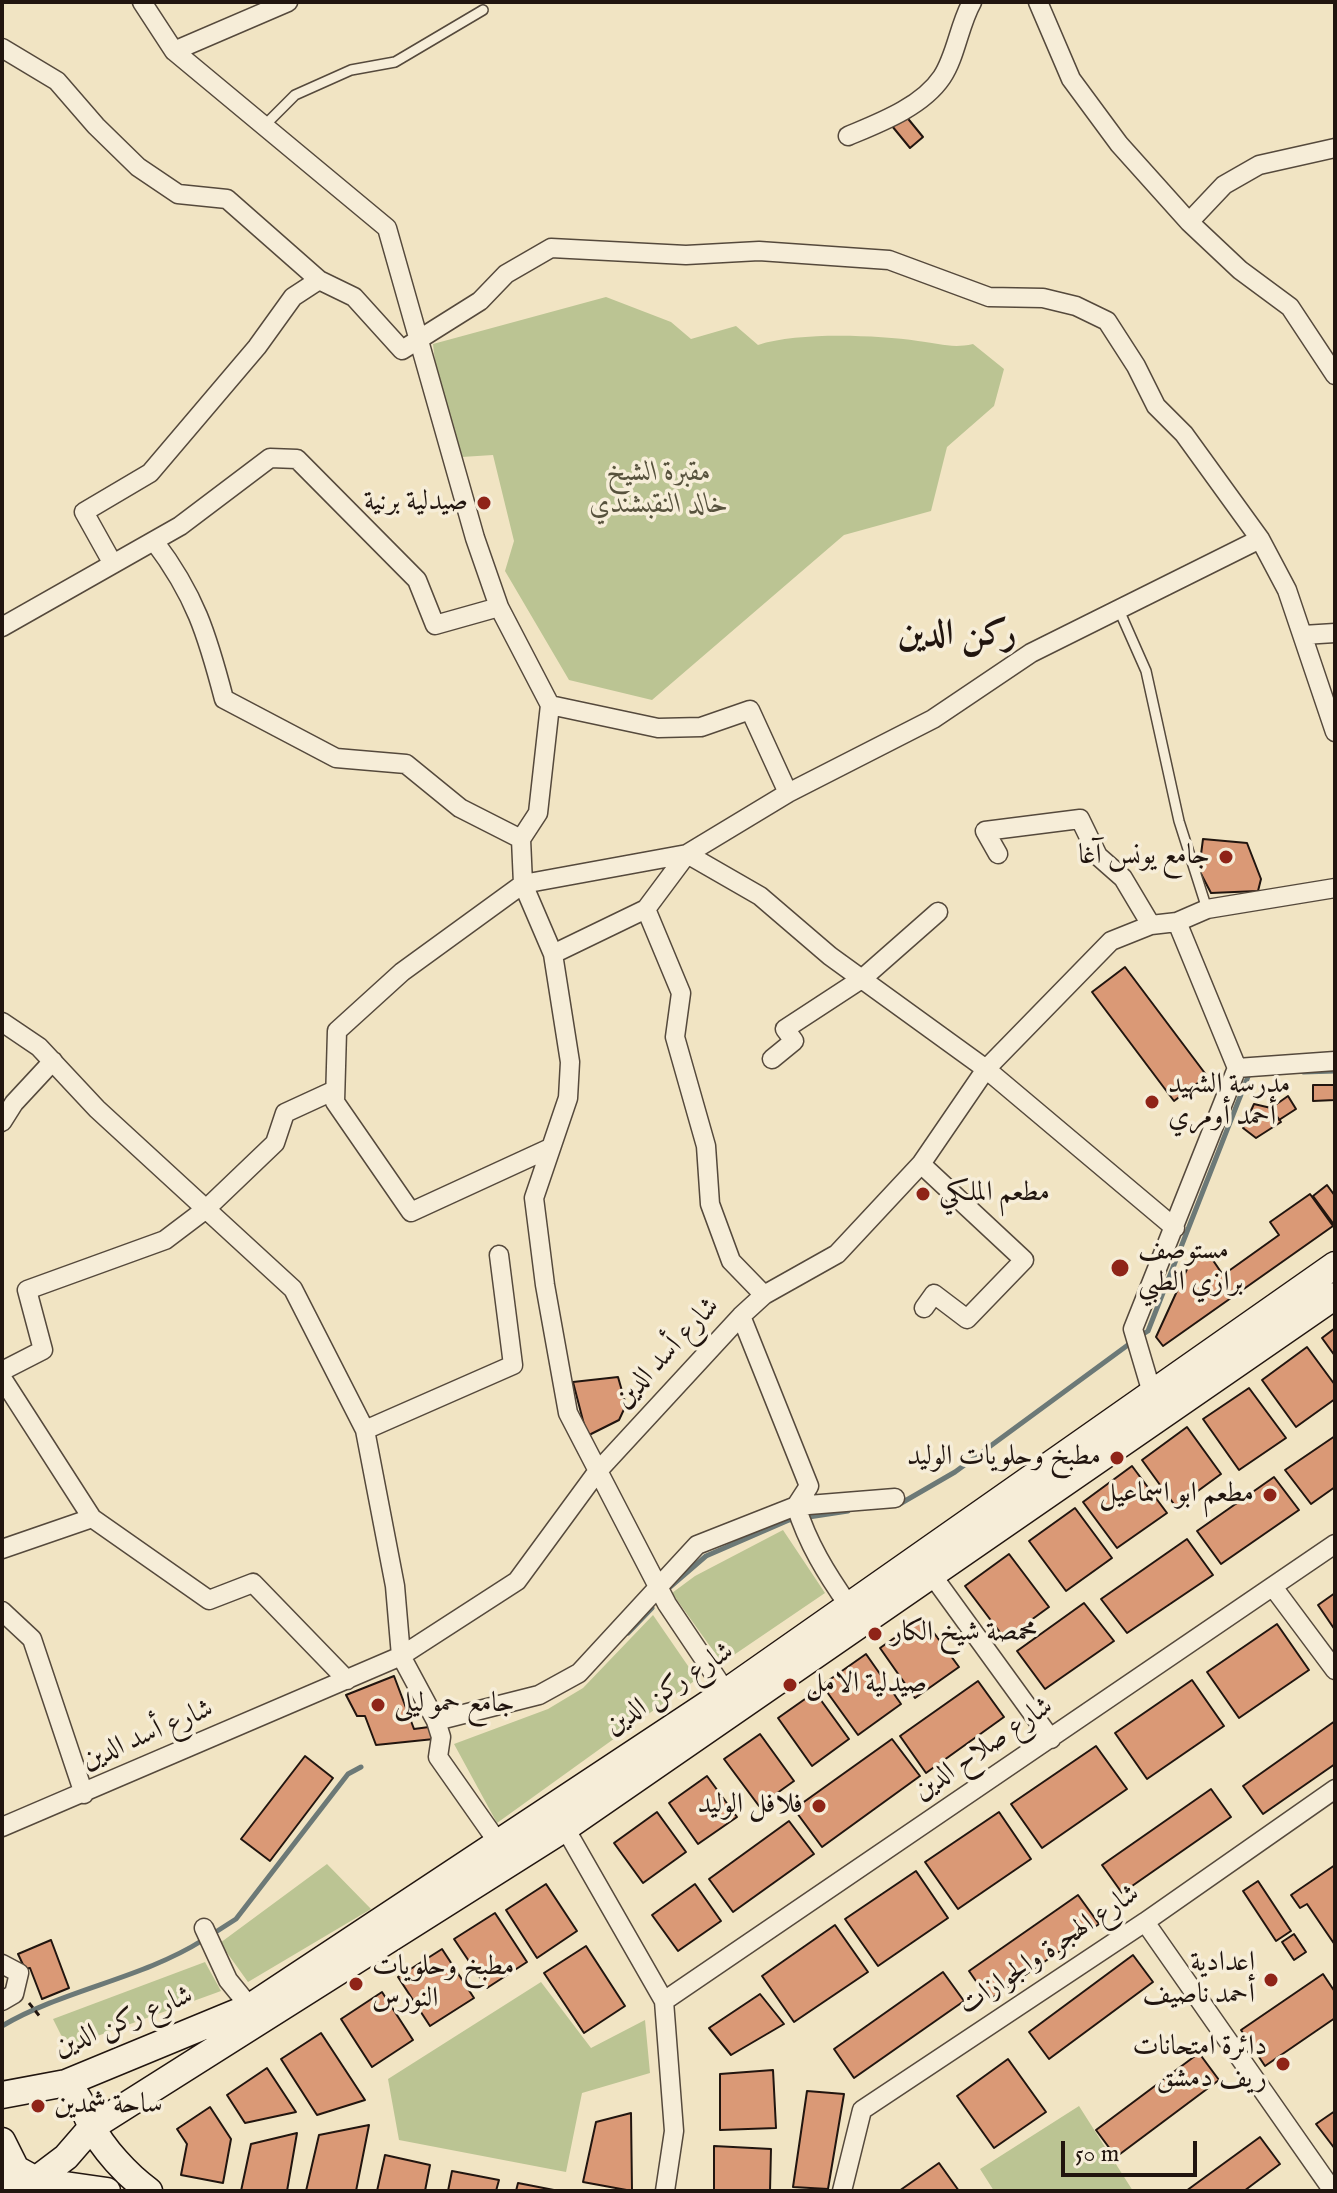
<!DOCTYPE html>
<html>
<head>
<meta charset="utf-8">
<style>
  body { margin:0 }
  #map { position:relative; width:1337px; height:2193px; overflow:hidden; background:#f1e4c3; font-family:"IM FELL English",serif }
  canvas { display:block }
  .frame { position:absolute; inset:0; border:4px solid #21150f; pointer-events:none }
  .scale { position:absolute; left:1061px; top:2141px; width:136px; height:36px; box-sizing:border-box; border:4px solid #21150f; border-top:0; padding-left:10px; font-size:24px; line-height:28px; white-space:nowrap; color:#21150f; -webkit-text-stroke:6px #f6edd8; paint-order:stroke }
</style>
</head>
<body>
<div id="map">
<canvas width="1337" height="2193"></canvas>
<div class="frame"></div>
<div class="scale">50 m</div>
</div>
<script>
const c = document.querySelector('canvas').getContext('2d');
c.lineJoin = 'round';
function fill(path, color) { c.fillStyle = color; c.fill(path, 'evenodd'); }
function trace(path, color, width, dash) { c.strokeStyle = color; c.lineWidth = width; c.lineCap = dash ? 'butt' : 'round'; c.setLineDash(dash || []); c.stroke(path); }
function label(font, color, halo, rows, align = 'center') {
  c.font = font + ' "IM FELL English",Amiri,serif'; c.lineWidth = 7; c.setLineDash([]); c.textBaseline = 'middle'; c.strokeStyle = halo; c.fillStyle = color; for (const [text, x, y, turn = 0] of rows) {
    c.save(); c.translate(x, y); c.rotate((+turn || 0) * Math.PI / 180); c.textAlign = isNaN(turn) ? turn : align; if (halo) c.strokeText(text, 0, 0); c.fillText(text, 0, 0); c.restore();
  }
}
const green = new Path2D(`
  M606,297L671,322L691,339L736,326L758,345C798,332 875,335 918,341C939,343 951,349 973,344L1004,369L994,406L947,447L931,511L844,535L652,700L569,680L505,571L514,541L493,455L446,458L433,344Z
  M783,1530L825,1593L722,1663L672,1593L695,1576Z
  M653,1615L697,1679L497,1823L454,1744L548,1709L583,1688Z
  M327,1864L371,1909L248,1982L220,1943Z
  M205,1962L221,1991L67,2047L53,2019Z
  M541,1982L591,2048L645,2020L650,2073L582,2093L566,2172L399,2140L388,2079Z
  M1079,2106L1133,2191H994L980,2169Z`);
const stream = new Path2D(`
  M1303,1072L1335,1071
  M1140,1336L1148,1331L1249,1074
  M898,1505L955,1472L1132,1342
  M670,1587L706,1556L789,1520L848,1511
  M628,1633L652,1608
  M211,1935L236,1919L348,1774L361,1767
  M2,2026C65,1989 141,1979 203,1940`);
const building = new Path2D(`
  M905,115L923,137L910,148L892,126Z
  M1203,839L1247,843L1261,879L1258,891L1211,893L1199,870Z
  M1125,967L1207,1076L1174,1101L1092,992Z
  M1313,1085H1335V1100L1313,1101Z
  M1288,1096L1296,1109L1279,1120L1271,1108Z
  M1254,1104L1271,1108L1281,1122L1256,1138L1243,1128Z
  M1327,1185L1335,1196V1226L1313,1196Z
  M1310,1194L1333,1226L1163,1346L1156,1337L1188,1267L1208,1253L1223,1275L1279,1235L1270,1222Z
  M1335,1328V1356L1322,1338Z
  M1307,1347L1335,1385V1399L1296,1427L1262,1380Z
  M618,1377L626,1405L619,1420L587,1436L573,1382Z
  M1249,1388L1286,1438L1239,1470L1203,1419Z
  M1187,1427L1221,1474L1176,1507L1142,1460Z
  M1335,1436V1487L1311,1504L1285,1470Z
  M1132,1466L1167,1513L1117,1548L1083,1502Z
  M1274,1477L1299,1510L1221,1564L1197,1531Z
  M1075,1508L1112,1558L1066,1591L1029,1541Z
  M1187,1539L1213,1575L1127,1633L1101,1599Z
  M1009,1554L1049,1607L1005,1639L965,1586Z
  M1335,1593V1630L1318,1605Z
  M1084,1603L1114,1641L1045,1689L1017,1651Z
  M923,1618L959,1667L915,1698L880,1648Z
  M1277,1624L1309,1670L1239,1718L1207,1672Z
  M866,1654L901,1704L858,1735L822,1685Z
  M394,1676L414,1729L429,1727L434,1739L376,1745L365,1716H357L346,1695Z
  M1192,1680L1224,1726L1147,1779L1115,1733Z
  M978,1681L1004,1717L926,1773L900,1736Z
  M815,1692L849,1739L812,1766L778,1718Z
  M1335,1721V1764L1263,1814L1243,1786Z
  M760,1734L794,1781L759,1806L724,1759Z
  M892,1739L920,1776L822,1847L794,1809Z
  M1096,1746L1127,1789L1042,1848L1011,1804Z
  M305,1756L333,1778L270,1861L241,1839Z
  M707,1776L737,1817L698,1844L669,1803Z
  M1211,1789L1231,1817L1122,1893L1102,1865Z
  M657,1812L686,1852L643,1883L614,1843Z
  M999,1812L1031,1859L958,1909L925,1862Z
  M789,1821L814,1854L733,1912L709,1879Z
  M1335,1865V1945L1307,1904L1300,1908L1291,1895Z
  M916,1871L948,1918L878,1966L845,1919Z
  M1258,1881L1291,1931L1276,1941L1243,1891Z
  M546,1884L577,1931L537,1958L506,1910Z
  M695,1884L721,1921L678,1951L652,1915Z
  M1078,1895L1099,1924L989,2000L969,1971Z
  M495,1913L527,1962L487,1988L454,1939Z
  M835,1925L868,1972L794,2022L762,1976Z
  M1294,1934L1306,1952L1294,1960L1282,1942Z
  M51,1940L69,1988L42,1999L30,1968L25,1969L18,1954Z
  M586,1946L625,2006L584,2033L544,1973Z
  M442,1949L474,1998L430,2026L398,1977Z
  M1133,1955L1153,1982L1049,2059L1029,2032Z
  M943,1972L964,2001L854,2078L834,2049Z
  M1323,1974L1335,1992V2018L1265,2066L1241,2030Z
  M382,1992L413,2040L372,2067L341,2019Z
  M760,1994L784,2024L731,2055L709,2028Z
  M321,2033L365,2100L317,2115L281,2059Z
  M1199,2053L1219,2080L1116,2157L1096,2130Z
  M1008,2059L1046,2112L994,2148L957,2096Z
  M267,2068L296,2112L245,2123L227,2095Z
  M773,2070L776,2128L720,2130V2074Z
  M807,2091L844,2094L828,2189L793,2187Z
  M210,2107L231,2139L223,2183L181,2175L187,2144L177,2129Z
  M1335,2111V2149L1316,2124Z
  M631,2113L632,2191L583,2182L596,2122Z
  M369,2125L356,2191H306L319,2135Z
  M297,2133L287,2191H241L251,2144Z
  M1260,2137L1280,2164L1244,2191H1186Z
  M714,2146L771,2149L770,2191H714Z
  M385,2155L430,2165L425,2191H377Z
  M939,2163L959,2191H899Z
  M452,2171L499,2180L496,2191H448Z
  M518,2183L559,2191H516Z`);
const path = new Path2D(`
  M29,2003L41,2018`);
const lane = new Path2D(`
  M265,125L295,95L351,70L395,62L483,10
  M1119,610L1146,671L1179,821L1207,909`);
const street = new Path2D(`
  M142,2L174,51L387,228L475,538L499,607L550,705L538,813L521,839L523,884L553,954L570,1062L568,1098L534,1198L545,1285L568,1413L667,1604L726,1692
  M1038,2L1071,79L1119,144L1189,222L1240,270L1290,307L1335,375
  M2,48L57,81L96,126L138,167L178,194L227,199L319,280
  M174,51L288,2
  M848,136C879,123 922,107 942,77C956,56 959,25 972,2
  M1189,222L1224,185L1259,165L1335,148
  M154,541C195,595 207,634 224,699L336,758L406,764L460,808L521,839
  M113,564L84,512L150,473L257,347L293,297L319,280L354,297L402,350L480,301L506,274L551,248L686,255L759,251L889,260L989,297L1043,298L1076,306L1107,321L1136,366L1156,406L1184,434L1260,539L1287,590L1335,732
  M2,627L180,526L270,458L297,459L417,580L435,625L499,607
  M1303,635L1335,633
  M550,705L658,728L701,727L750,710L788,793
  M998,854L985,831L1080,819L1098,856L1123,878L1151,925
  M646,909L681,993L675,1037L706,1146L710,1204L731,1261L764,1295
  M553,954L646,909L687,854L788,793L933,719L1031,653L1260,539
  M2,1022L39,1047L97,1109L293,1289L365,1430L395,1586L401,1656L436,1721L441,1737L438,1757L497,1841
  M772,1059L794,1041L785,1029L863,978L938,912
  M1237,1068L1335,1061
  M2,1122L14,1103L53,1061
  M548,1149L411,1212L335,1102L337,1031L402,972L523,884L687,854L760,896L830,956L986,1069L1175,1228
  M921,1164L1024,1260L967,1319L934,1294L924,1308
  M741,1316L809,1486L796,1506C808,1544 826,1573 849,1606
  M2,1371L43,1350L27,1290L165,1240L206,1209L275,1143L285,1113L335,1090
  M2,1378L92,1518
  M1152,1393L1133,1329L1237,1068L1177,922
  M365,1430L513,1365L499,1255
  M2,1549L92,1518L209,1600L253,1583L347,1680
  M932,1575L1051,1739
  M1273,1587L1335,1670
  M2,1611L32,1639L84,1794
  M436,1721L539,1695L579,1673L697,1545L796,1506L895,1498
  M2,1827L401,1656L517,1581L597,1472L741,1316L764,1295L837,1254L921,1164L986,1069L1111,941L1151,925L1177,922L1207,909L1335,888
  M565,1828L664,2001L674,2131L665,2191
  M1145,1922L1333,2191
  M204,1928L228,1980L250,2007
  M2,1964L19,1973L14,1994L2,2001
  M664,2001L1335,1544
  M842,2191L862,2110L1145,1922L1335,1789`);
const secondary = new Path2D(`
  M66,2083C79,2096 83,2108 91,2125C102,2148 128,2176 149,2191
  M2,2095L66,2083L250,2007L726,1692L1335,1265
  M2,2141L16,2169L36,2180
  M2,2176L107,2191
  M21,2191L66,2157L92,2127L565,1828L1335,1296`);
const markers = [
  [484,503,8,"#8f2418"],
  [1226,857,8,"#8f2418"],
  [1152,1102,8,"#8f2418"],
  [923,1194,8,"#8f2418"],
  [1120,1268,10,"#8f2418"],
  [1117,1458,8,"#8f2418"],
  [1270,1495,8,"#8f2418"],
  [875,1634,8,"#8f2418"],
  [790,1685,8,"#8f2418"],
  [378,1705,8,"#8f2418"],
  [819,1806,8,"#8f2418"],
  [1271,1980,8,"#8f2418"],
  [356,1984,8,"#8f2418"],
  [1283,2064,8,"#8f2418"],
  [38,2106,8,"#8f2418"]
];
const parkNames = [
  ["مقبرة الشيخ",659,474],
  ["خالد النقبشندي",659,506]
];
const poiNames = [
  ["صيدلية برنية",468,503,"right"],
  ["جامع يونس آغا",1210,857,"right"],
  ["مدرسة الشهيد",1168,1086],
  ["أحمد أومري",1168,1118],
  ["مطعم الملكي",939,1194],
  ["مستوصف",1138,1252],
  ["برازي الطبي",1138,1284],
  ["مطبخ وحلويات الوليد",1101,1458,"right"],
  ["مطعم ابو اسماعيل",1254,1495,"right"],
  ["محمصة شيخ الكار",891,1634],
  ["صيدلية الامل",806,1685],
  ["جامع حمو ليلى",394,1705],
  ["فلافل الوليد",803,1806,"right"],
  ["إعدادية",1255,1964,"right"],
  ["أحمد ناصيف",1255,1996,"right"],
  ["مطبخ وحلويات",372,1968],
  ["النورس",372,2000],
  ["دائرة امتحانات",1267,2048,"right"],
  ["ريف دمشق",1267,2080,"right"],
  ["ساحة شمدين",54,2106]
];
const streetNames = [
  ["شارع أسد الدين",668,1354,-47],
  ["شارع ركن الدين",670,1690,-33],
  ["شارع أسد الدين",148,1736,-23],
  ["شارع صلاح الدين",984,1750,-34],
  ["شارع الهجرة والجوازات",1050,1951,-34],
  ["شارع ركن الدين",124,2023,-22]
];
const districtNames = [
  ["ركن الدين",957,637]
];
fill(green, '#bbc493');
trace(stream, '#6c7977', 5);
fill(building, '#da9976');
trace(building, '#21150f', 2);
trace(lane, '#55493c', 12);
trace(street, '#55493c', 21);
trace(secondary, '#21150f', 29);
trace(path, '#21150f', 3, [6, 4]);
trace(lane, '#f6edd8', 9);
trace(street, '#f6edd8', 18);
trace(secondary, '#f6edd8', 26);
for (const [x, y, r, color] of markers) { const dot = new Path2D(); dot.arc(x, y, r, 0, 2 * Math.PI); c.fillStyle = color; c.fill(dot); trace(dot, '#f6edd8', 3); }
label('italic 28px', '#57523d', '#f6edd8', parkNames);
label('28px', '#21150f', '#f6edd8', poiNames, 'left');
label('28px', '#21150f', '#f6edd8', streetNames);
label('bold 36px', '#21150f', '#f6edd8', districtNames);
</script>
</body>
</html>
